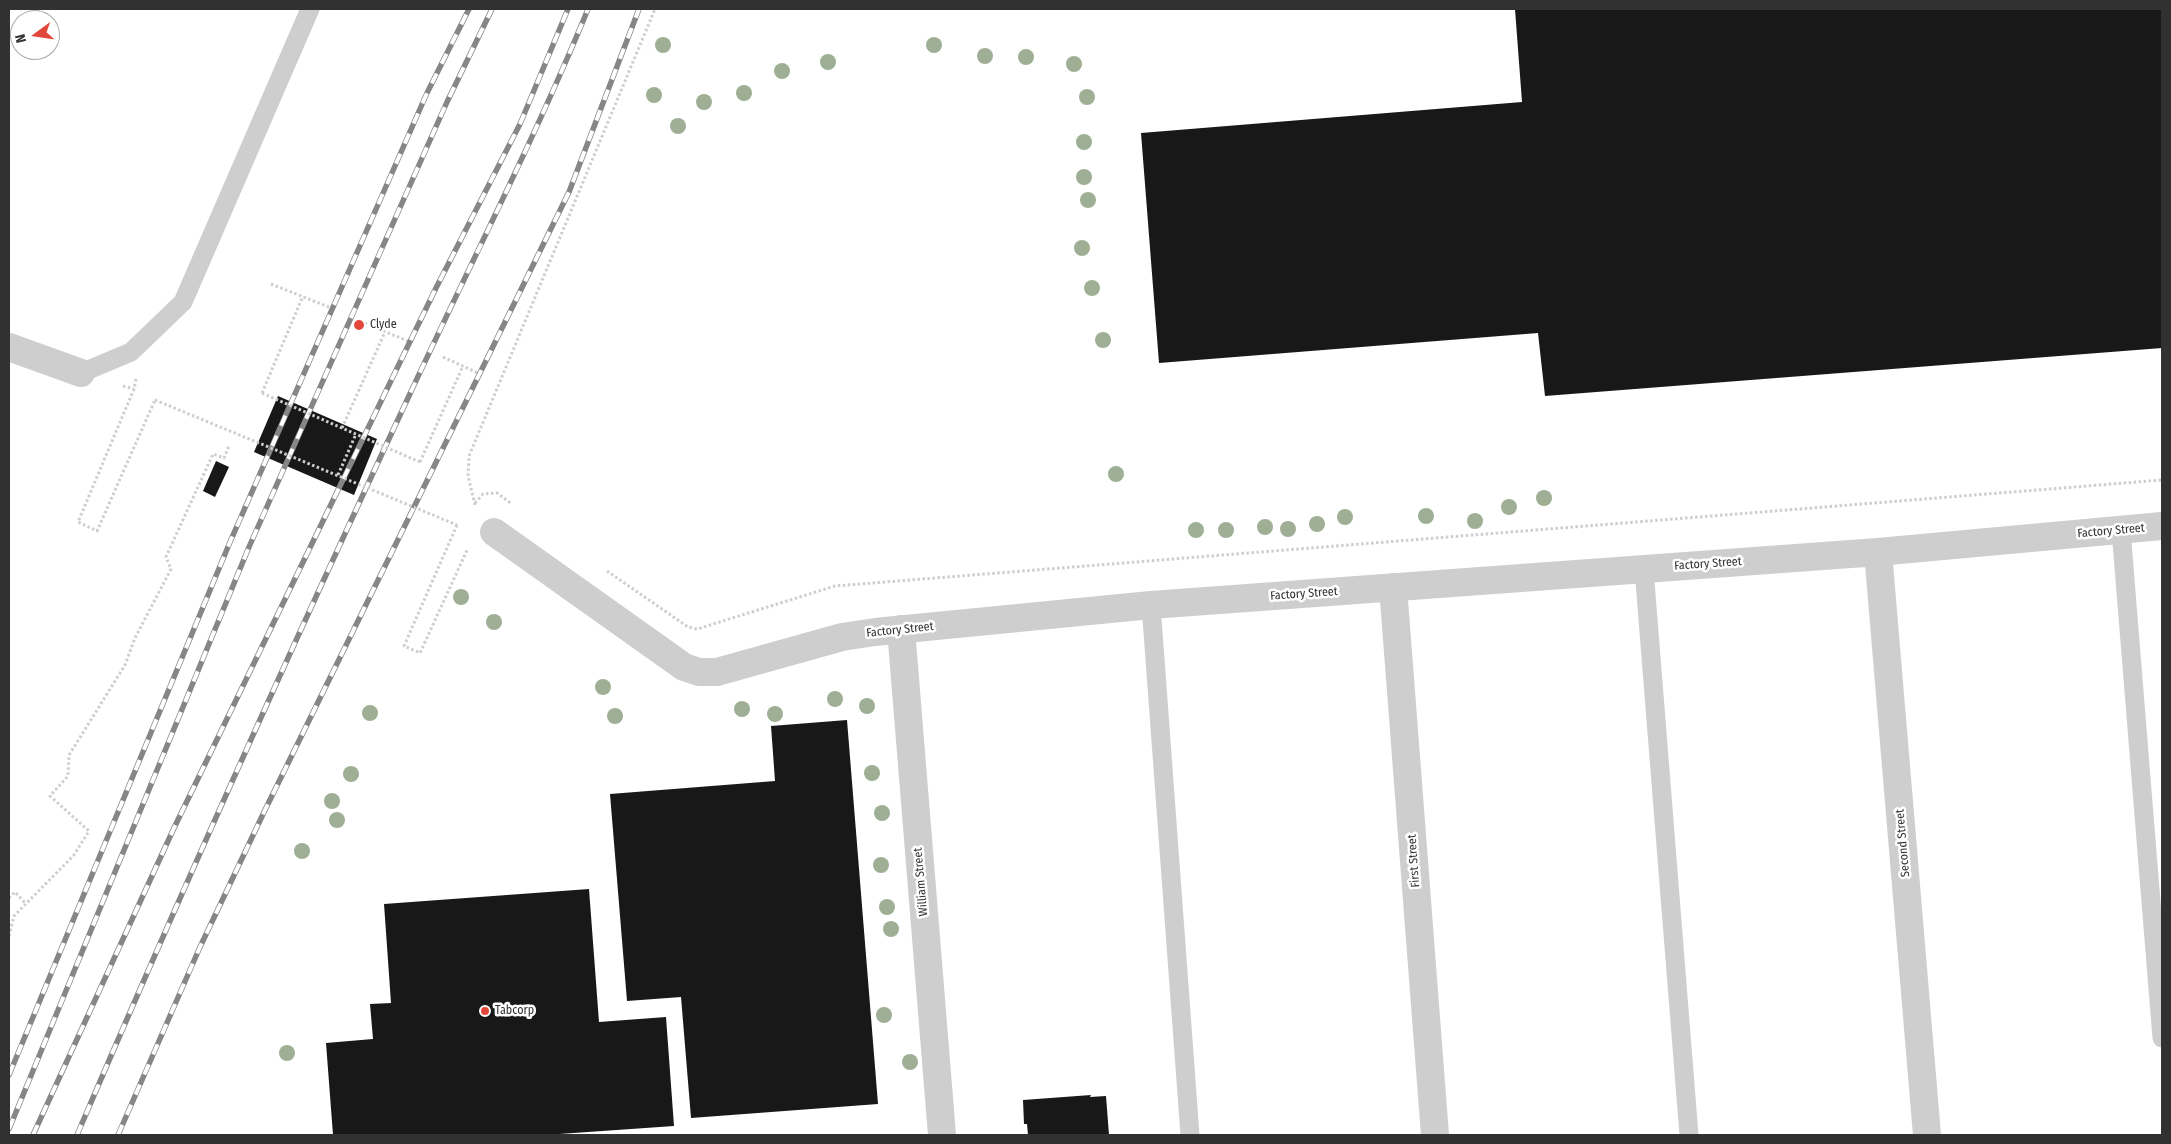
<!DOCTYPE html>
<html>
<head>
<meta charset="utf-8">
<style>
  body { margin:0 }
  #map { position:relative; width:2171px; height:1144px; overflow:hidden; background:#fff; font-family:"Fira Sans Condensed",sans-serif }
  canvas { display:block }
  .frame { position:absolute; inset:0; border:10px solid #313131; pointer-events:none }
  .north { position:absolute; left:10px; top:10px; width:50px; height:50px; box-sizing:border-box; background:#fff; border:1px solid #adadad; border-radius:50%; rotate:256deg; font-size:14px; font-weight:700; line-height:20px; text-align:center; color:#313131 }
  .north::after { content:''; display:block; margin:auto; width:18px; height:22px; background:#e1473b; clip-path:polygon(50% 0,100% 100%,50% 72%,0 100%) }
</style>
</head>
<body>
<div id="map">
<canvas width="2171" height="1144"></canvas>
<div class="frame"></div>
<div class="north">N</div>
</div>
<script>
const c = document.querySelector('canvas').getContext('2d');
c.lineJoin = 'round';
function fill(path, color) { c.fillStyle = color; c.fill(path, 'evenodd'); }
function trace(path, color, width, dash) { c.strokeStyle = color; c.lineWidth = width; c.lineCap = dash ? 'butt' : 'round'; c.setLineDash(dash || []); c.stroke(path); }
function label(font, color, halo, rows, align = 'center') {
  c.font = font + ' "Fira Sans Condensed",sans-serif'; c.lineWidth = 5; c.setLineDash([]); c.textBaseline = 'middle'; c.strokeStyle = halo; c.fillStyle = color; for (const [text, x, y, turn = 0] of rows) {
    c.save(); c.translate(x, y); c.rotate((+turn || 0) * Math.PI / 180); c.textAlign = isNaN(turn) ? turn : align; if (halo) c.strokeText(text, 0, 0); c.fillText(text, 0, 0); c.restore();
  }
}
const building = new Path2D(`
  M1515,9H2162V348L1545,396L1538,333L1159,363L1141,133L1522,102Z
  M278,396L377,439L354,495L254,452Z
  M216,461L229,467L215,497L203,491Z
  M847,720L878,1104L691,1118L681,997L627,1001L610,794L775,781L771,726Z
  M589,889L599,1022L666,1017L674,1126L545,1135H333L326,1043L373,1039L370,1004L391,1003L384,904Z
  M1091,1095L1090,1097L1106,1096L1109,1135H1028L1027,1124H1024L1023,1100Z`);
const path = new Path2D(`
  M271,284L329,307
  M360,321L410,342
  M443,357L478,373
  M136,379L134,389L78,522L97,531L155,400
  M123,386L134,389
  M262,393L303,296
  M342,428L385,332
  M420,462L463,366
  M338,475L356,434
  M475,503L483,494L497,493L512,504
  M475,505L468,476L469,456L655,9
  M457,525L404,646L420,653L468,548
  M607,571L688,627L697,629L835,586L2162,480
  M9,898L15,892L25,903
  M9,936L14,916L74,855L89,831L50,796L68,776L69,755L125,665L135,638L171,569L166,557L213,454L224,458L229,446`);
const lane = new Path2D(`
  M81,373L131,352L183,302L310,9
  M2121,530L2162,1038
  M1644,569L1689,1135
  M1151,605L1190,1135`);
const street = new Path2D(`
  M9,347L81,373
  M494,532L684,667L699,672H717L842,637L875,632L1151,605L1878,552L2162,526
  M1878,552L1927,1135
  M1393,587L1435,1135
  M901,629L942,1135`);
const rail = new Path2D(`
  M9,1075L230,542L427,93L469,9
  M9,1129L249,547L447,102L492,9
  M33,1135L174,828L436,288L520,124L568,9
  M77,1135C183,887 294,642 408,398C468,268 534,141 588,9
  M118,1135L200,947L265,810L569,192L639,9`);
const pathBridge = new Path2D(`
  M262,393L420,462
  M155,400L457,525`);
const trees = [
  [663,45],
  [934,45],
  [985,56],
  [1026,57],
  [828,62],
  [1074,64],
  [782,71],
  [744,93],
  [654,95],
  [1087,97],
  [704,102],
  [678,126],
  [1084,142],
  [1084,177],
  [1088,200],
  [1082,248],
  [1092,288],
  [1103,340],
  [1116,474],
  [1544,498],
  [1509,507],
  [1426,516],
  [1345,517],
  [1475,521],
  [1317,524],
  [1265,527],
  [1288,529],
  [1196,530],
  [1226,530],
  [461,597],
  [494,622],
  [603,687],
  [835,699],
  [867,706],
  [742,709],
  [370,713],
  [775,714],
  [615,716],
  [872,773],
  [351,774],
  [332,801],
  [882,813],
  [337,820],
  [302,851],
  [881,865],
  [887,907],
  [891,929],
  [884,1015],
  [287,1053],
  [910,1062]
];
const markers = [
  [359,325,6,"#e1473b"],
  [485,1011,5,"#e1473b"]
];
const poiNames = [
  ["Clyde",370,325],
  ["Tabcorp",495,1011]
];
const streetNames = [
  ["Factory Street",2111,531,-5],
  ["Factory Street",1708,564,-4],
  ["Factory Street",1304,594,-4],
  ["Factory Street",900,630,-6],
  ["Second Street",1903,843,-95],
  ["First Street",1414,861,-94],
  ["William Street",921,882,-95]
];
fill(building, '#181818');
trace(path, '#cecece', 3, [2.5, 2.5]);
trace(lane, '#cecece', 19);
trace(street, '#cecece', 28);
trace(rail, '#868686', 5.5);
trace(rail, '#fff', 4, [11]);
trace(pathBridge, '#cecece', 3, [2.5, 2.5]);
c.fillStyle = '#9eaf95';
for (const [x, y] of trees) { c.beginPath(); c.arc(x, y, 8, 0, 2 * Math.PI); c.fill(); }
for (const [x, y, r, color] of markers) { const dot = new Path2D(); dot.arc(x, y, r, 0, 2 * Math.PI); c.fillStyle = color; c.fill(dot); trace(dot, '#fff', 2); }
label('12px', '#313131', '#fff', poiNames, 'left');
label('12px', '#313131', '#fff', streetNames);
</script>
</body>
</html>
